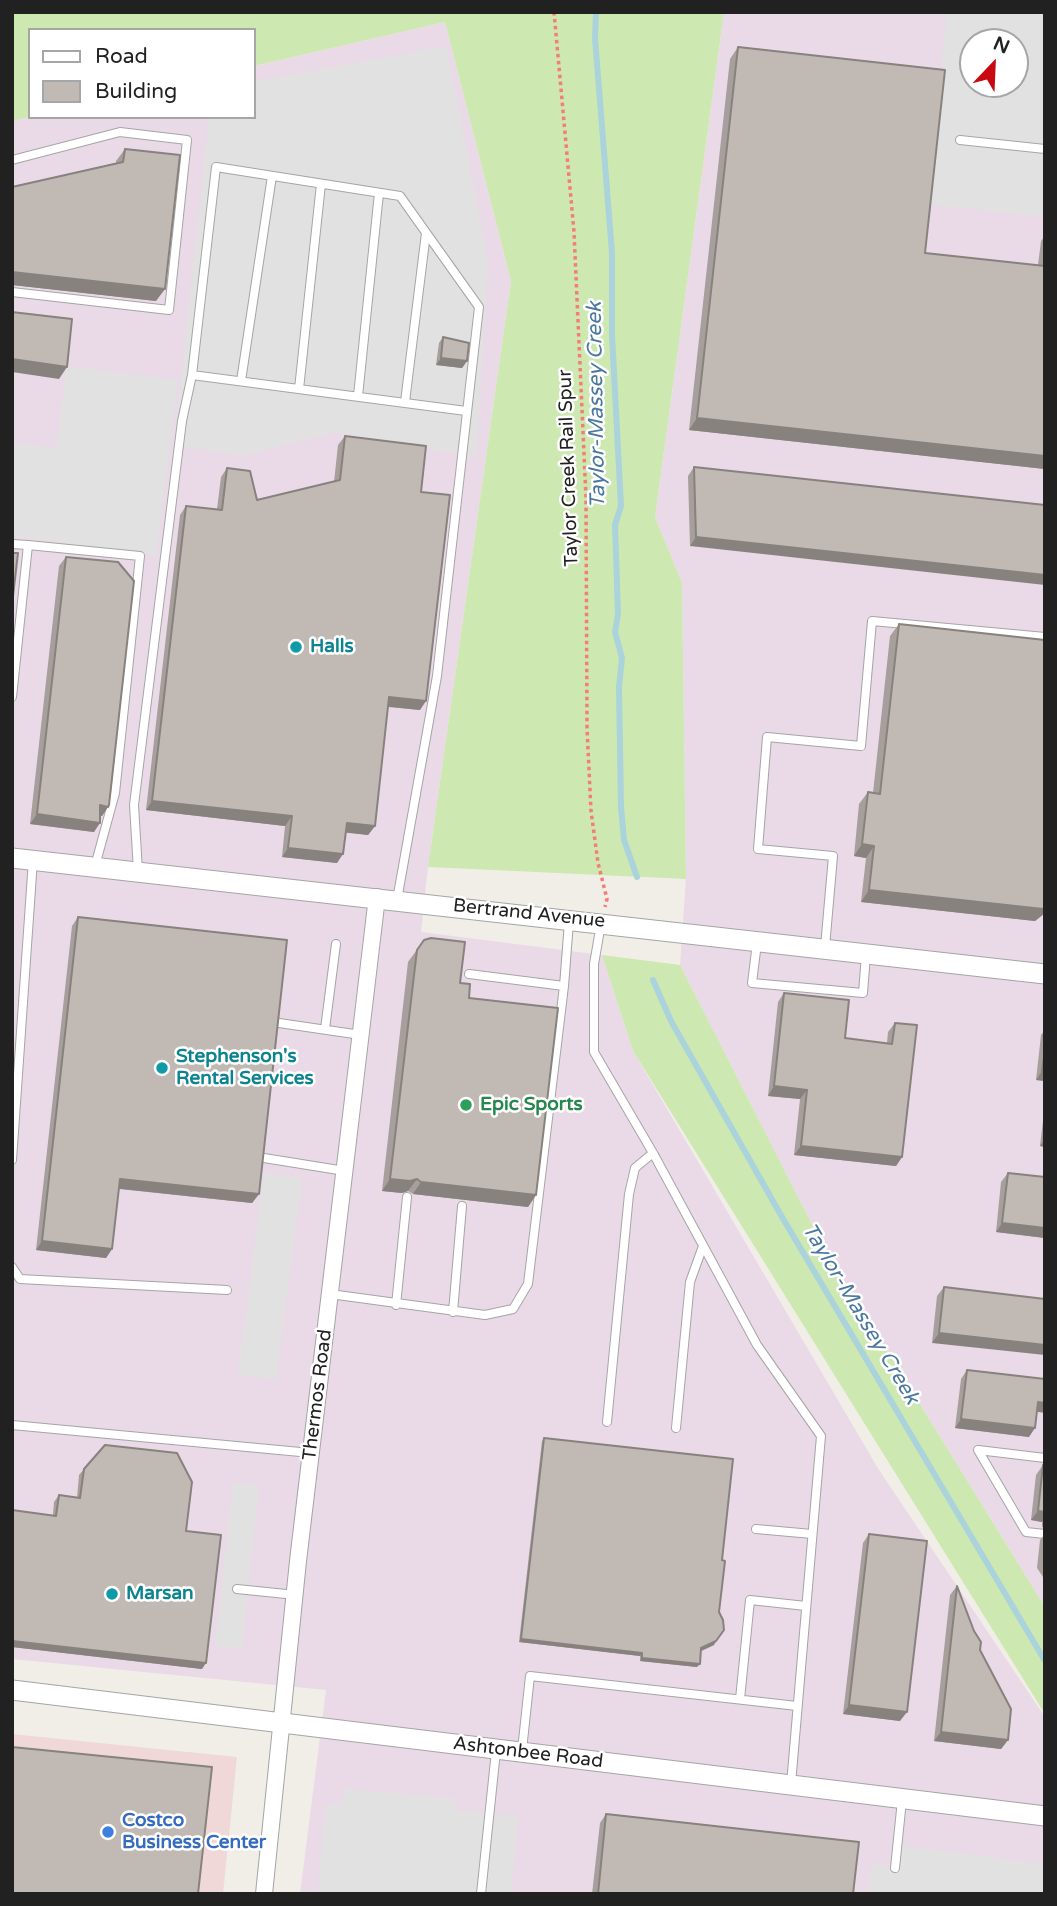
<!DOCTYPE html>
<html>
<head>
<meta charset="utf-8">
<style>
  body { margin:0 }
  #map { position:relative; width:1057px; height:1906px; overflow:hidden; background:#f1eee8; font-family:"Varela Round",sans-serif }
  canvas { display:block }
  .frame { position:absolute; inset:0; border:14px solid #212121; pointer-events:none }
  .legend { position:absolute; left:28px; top:28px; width:228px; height:91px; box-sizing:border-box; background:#fff; border:2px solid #a6a6a6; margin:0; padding:9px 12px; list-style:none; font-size:21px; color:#212121 }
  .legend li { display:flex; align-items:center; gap:14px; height:35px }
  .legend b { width:35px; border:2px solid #a6a6a6 }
  .north { position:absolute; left:959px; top:28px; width:70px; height:70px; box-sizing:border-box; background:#fff; border:2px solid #a6a6a6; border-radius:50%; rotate:23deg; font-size:19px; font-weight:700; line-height:28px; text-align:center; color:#212121 }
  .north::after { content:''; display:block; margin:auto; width:24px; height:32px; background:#c90811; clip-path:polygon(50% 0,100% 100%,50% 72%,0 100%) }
</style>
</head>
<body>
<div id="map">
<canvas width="1057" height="1906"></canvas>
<div class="frame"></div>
<ul class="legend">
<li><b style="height:9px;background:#fff"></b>Road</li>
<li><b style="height:19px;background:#c1b9b4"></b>Building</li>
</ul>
<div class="north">N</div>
</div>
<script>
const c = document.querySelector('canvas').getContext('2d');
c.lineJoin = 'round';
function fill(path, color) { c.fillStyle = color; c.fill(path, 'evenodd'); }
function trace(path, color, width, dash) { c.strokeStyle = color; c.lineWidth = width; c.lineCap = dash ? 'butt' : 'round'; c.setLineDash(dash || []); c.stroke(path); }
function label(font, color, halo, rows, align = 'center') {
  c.font = font + ' "Varela Round",sans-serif'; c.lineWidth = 5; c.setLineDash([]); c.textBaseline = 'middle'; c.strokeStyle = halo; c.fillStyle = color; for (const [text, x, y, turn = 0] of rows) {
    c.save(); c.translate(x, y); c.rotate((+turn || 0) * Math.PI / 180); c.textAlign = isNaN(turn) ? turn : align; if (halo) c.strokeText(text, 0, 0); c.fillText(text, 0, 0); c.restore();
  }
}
const commercial = new Path2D(`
  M12,1734L237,1757L223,1894H12Z`);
const industrial = new Path2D(`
  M724,12H1045V1607L825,1250L680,965L686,878L682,583L655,517ZM973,42H1015V84H973Z
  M445,22L511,281L428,867L421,932L602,955L633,1051L879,1470L1045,1717V1894H300L326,1690L12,1659V121L30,117H254V66Z`);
const grass = new Path2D(`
  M12,12H724L655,517L682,583L686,879L428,867L511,281L445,22L254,66V30H30V117L12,121Z
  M602,955L680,965L825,1250L1045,1607V1714L633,1051Z`);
const parking = new Path2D(`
  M947,12H1045V217L926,204ZM973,42H1015V84H973Z
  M446,46L488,262L476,457L335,432L241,456L174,445L209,117H254V82Z
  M67,366L178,380L156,555L12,536V443L56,448Z
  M264,1173L302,1178L276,1380L238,1374Z
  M233,1483L259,1486L242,1648L215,1646Z
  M344,1789L455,1798V1810L518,1816L511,1894H318L326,1804L342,1806Z
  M896,1845L1045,1864V1894H867L871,1864L893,1867Z`);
const stream = new Path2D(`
  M596,12L595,38L612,253V335L621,506L615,525L618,614L615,632L622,658L619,687L621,807L624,840L637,877
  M653,980L671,1021L782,1217L1045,1661`);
const path = new Path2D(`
  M554,12L574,232L586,498L587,728L591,811L598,863L607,899L605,907`);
const service = new Path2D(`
  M960,140L1045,149
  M12,160L120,132L187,140L169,310L12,292
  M241,381L272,176
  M299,389L321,184
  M358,396L379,193
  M405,402L426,233
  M12,544L28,545L12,697
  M28,545L140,556L115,793L95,866
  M138,871L134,805L182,421L192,375
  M397,900L437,676L479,307L400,196L216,167L192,375L466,411
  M601,924L594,964V1052L653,1153L757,1345L821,1436L791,1784
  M757,943L752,983L863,993L866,955
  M825,947L833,856L758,849L767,737L861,746L872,621L1045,637
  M469,974L564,986
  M279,1023L361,1035
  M325,1029L336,944
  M264,1158L345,1171
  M12,1160L33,860
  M12,1267L20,1279L227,1290
  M330,1294L485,1315L513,1309L528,1284L564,986L569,922
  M396,1305L407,1197
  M453,1312L462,1206
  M607,1422L629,1194L635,1168L653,1153
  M12,1425L311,1453
  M676,1428L690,1282L703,1246
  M1045,1458L978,1450L1026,1532L1045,1534
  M756,1529L812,1534
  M237,1589L296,1595
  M740,1699L750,1600L806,1606
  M522,1750L530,1676L797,1706
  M895,1868L902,1800
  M481,1894L496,1751`);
const minor = new Path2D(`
  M264,1894L298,1561L377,897`);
const tertiary = new Path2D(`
  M12,858L1045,974
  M12,1690L1045,1816`);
const wall = new Path2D(`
  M738,47L925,253L1038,265L1041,241L1045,236V469L689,430L730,59Z
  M125,149L156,301L12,285V187L116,163V161Z
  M443,337L467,361L462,368L436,365L439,343Z
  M345,436L421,492L420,710L388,707L375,826L368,835L346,832L337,863L282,857L285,826L146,810L180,515L186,506L217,509L221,477L227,468L257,500L334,482L338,445Z
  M694,467L1045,505L690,546L688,476Z
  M66,557L108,807L102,816H100L94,832L30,824L59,566Z
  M899,624L1045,640V913L1035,921L861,902L866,858L854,856L859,804L868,792L873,793L890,636Z
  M78,917L259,1194L252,1203L119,1189L112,1249L106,1258L36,1250L72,926Z
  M424,940L460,983L469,998L536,1195L528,1207L413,1194L408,1191L402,1193L382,1191L408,962Z
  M784,993L845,1038L887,1043L888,1032L895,1023L902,1157L896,1166L794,1155L800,1099L768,1096L778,1002Z
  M1045,1030V1081L1036,1080L1041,1035Z
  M1045,1104V1147L1040,1146Z
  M1008,1173L1045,1177V1238L996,1232L1001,1182Z
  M944,1287L1045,1299L932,1343L937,1296Z
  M967,1370L1037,1412L1029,1437L955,1428L961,1379Z
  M544,1438L722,1560L714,1645L701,1651L697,1667L640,1661V1656L519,1642L542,1441Z
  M1043,1465L1045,1466V1528L1042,1527V1522L1031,1520L1036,1475Z
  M84,1469L186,1531L202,1669L12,1647V1510L53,1515L54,1502L59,1495L77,1498L79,1475Z
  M869,1534L900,1721L843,1714L863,1543Z
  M1045,1534V1580L1037,1568L1040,1540Z
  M957,1586L1008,1740L1001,1749L934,1741L950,1595Z
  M606,1814L853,1894H592L600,1823Z`);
const shadedWall = new Path2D(`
  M12,272L165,289L156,301L12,285Z
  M441,358L467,361L462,368L436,365Z
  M12,359L67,367L59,379L12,372Z
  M697,418L1045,456V469L689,430Z
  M696,537L1045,575V585L690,546Z
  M389,697L426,701L420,710L383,706Z
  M152,801L292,816L285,826L146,810Z
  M100,805L108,807L102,816L94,814Z
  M37,814L100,823L94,832L30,824Z
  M347,823L375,826L368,835L340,832Z
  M862,844L874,846L866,858L854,856Z
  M288,848L343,854L337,863L282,857Z
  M869,890L1045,908V913L1035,921L861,902Z
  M1042,1071H1045V1081L1036,1080Z
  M774,1086L807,1090L800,1099L768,1096Z
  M1045,1139V1147L1040,1146Z
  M801,1146L902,1157L896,1166L794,1155Z
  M120,1179L259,1194L252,1203L113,1188Z
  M390,1179H417L408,1191L402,1193L382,1191Z
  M421,1182L536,1195L528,1207L413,1194Z
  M1002,1223L1045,1228V1238L996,1232Z
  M42,1241L112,1249L106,1258L36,1250Z
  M939,1333L1045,1345V1355L932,1343Z
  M1038,1402L1045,1403V1413L1032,1411Z
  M961,1419L1035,1428L1029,1437L955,1428Z
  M1038,1511L1045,1512V1518L1042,1522L1031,1520Z
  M521,1639L642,1653L640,1656L519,1642Z
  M12,1641L206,1663L202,1669L12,1647Z
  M716,1641L714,1645L699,1652L701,1648Z
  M642,1658L700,1664L697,1667L640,1661Z
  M849,1705L907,1712L900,1721L843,1714Z
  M941,1732L1008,1740L1001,1749L934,1741Z`);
const building = new Path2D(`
  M738,47L945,70L925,253L1045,266V456L697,418Z
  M125,149L180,155L165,289L12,272V187L123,162Z
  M12,312L72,319L67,367L12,359Z
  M443,337L469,343L467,361L441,358Z
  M345,436L426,446L421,492L450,495L426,701L389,697L375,826L347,823L343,854L288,848L292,816L152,801L186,506L222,510L227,468L250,471L257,500L340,480Z
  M694,467L1045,505V575L696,537Z
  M12,553H18L12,605Z
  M66,557L118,562L134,581L109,805L108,807L100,805V823L37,814Z
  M899,624L1045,640V908L1043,909L869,890L874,846L862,844L868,792L880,794Z
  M78,917L287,940L259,1194L120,1179L112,1249L42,1241Z
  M431,938L465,942L460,983L470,984L469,998L558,1008L536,1195L421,1182L417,1179L410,1181L390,1179L417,950L424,940Z
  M784,993L849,1000L845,1038L892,1044L895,1023L917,1025L902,1157L801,1146L807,1090L774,1086Z
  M1045,1050V1071H1042Z
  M1008,1173L1045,1177V1228L1002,1223Z
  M944,1287L1045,1299V1345L939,1333Z
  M967,1370L1045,1379V1403L1038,1402L1035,1428L961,1419Z
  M544,1438L733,1459L722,1560L725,1561L719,1612L723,1620L724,1630L716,1641L701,1648L700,1664L642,1658V1653L521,1639Z
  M105,1445L177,1453L192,1482L186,1531L221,1535L206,1663L12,1641V1510L56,1516L59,1495L80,1498L84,1469Z
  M1043,1465L1045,1466V1512L1038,1511Z
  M869,1534L927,1541L907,1712L849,1705Z
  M957,1586L974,1631L981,1642L980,1650L1011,1709L1008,1740L941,1732Z
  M12,1747L212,1767L198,1894H12Z
  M606,1814L859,1842L853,1894H598Z`);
const markers = [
  [296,647,7,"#0f9aa8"],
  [162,1068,7,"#0f9aa8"],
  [466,1105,7,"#2e9e5b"],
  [112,1594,7,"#0f9aa8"],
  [108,1832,7,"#3f7fe0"]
];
const streetNames = [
  ["Taylor Creek Rail Spur",569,468,-92],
  ["Bertrand Avenue",529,914,6],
  ["Thermos Road",318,1395,-83],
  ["Ashtonbee Road",528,1753,7]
];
const cultureNames = [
  ["Halls",310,647],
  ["Stephenson's",176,1057],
  ["Rental Services",176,1079],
  ["Marsan",126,1594]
];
const leisureNames = [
  ["Epic Sports",480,1105]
];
const shopNames = [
  ["Costco",122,1821],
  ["Business Center",122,1843]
];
const waterNames = [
  ["Taylor-Massey Creek",597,405,-91],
  ["Taylor-Massey Creek",860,1314,59]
];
fill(commercial, '#f0d8d9');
fill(industrial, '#eadae7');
fill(grass, '#cee8b1');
fill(parking, '#e1e1e1');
trace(stream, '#abd3dc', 6);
trace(service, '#a5a5a5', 10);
trace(minor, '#a5a5a5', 18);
trace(tertiary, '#a5a5a5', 21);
trace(path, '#f47d76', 3.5, [3.5, 3.5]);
trace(service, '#fff', 8);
trace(minor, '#fff', 16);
trace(tertiary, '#fff', 19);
fill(wall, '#a69f9b');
fill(shadedWall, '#87827e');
fill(building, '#c1b9b4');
trace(building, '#87827e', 2);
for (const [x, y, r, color] of markers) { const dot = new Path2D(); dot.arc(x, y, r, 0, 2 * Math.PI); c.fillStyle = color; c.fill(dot); trace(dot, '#fff', 2.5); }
label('19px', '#212121', '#fff', streetNames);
label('bold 19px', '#0d838f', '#fff', cultureNames, 'left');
label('bold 19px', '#27864d', '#fff', leisureNames, 'left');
label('bold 19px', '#366cbe', '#fff', shopNames, 'left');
label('italic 21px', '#4a789e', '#fff', waterNames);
</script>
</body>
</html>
